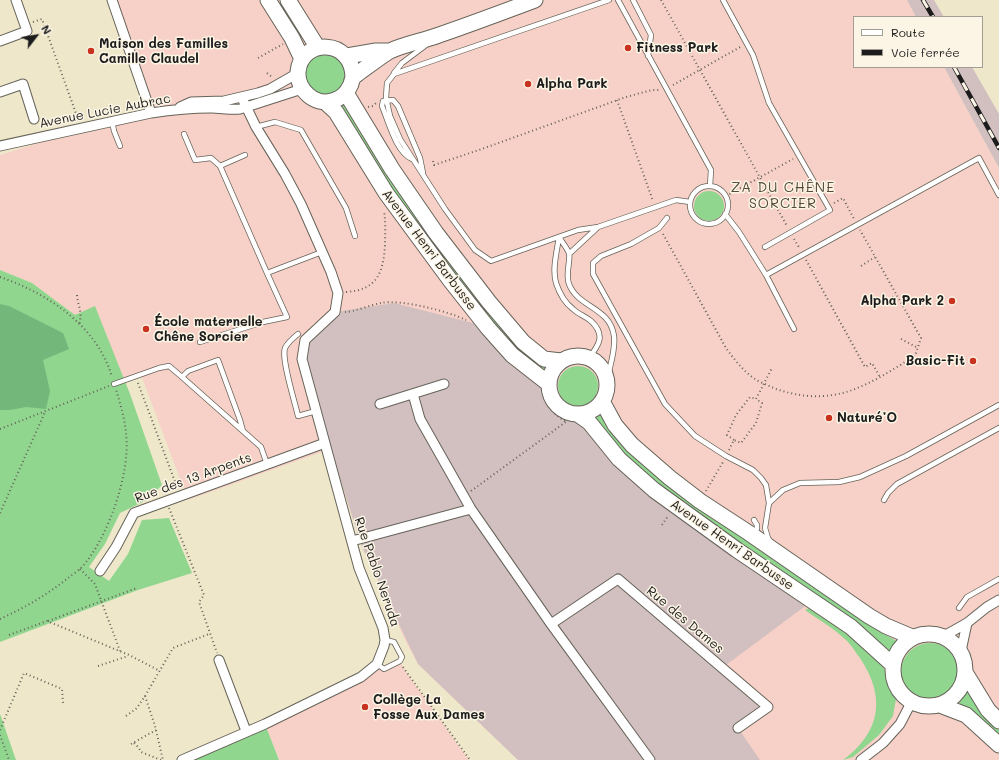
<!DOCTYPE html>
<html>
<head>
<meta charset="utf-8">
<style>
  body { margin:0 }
  #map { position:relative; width:999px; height:760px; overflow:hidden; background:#eee7ca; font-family:Mali,sans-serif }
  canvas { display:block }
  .legend { position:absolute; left:853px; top:16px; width:130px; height:52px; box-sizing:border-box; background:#fcf5e5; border:1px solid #a29e95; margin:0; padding:5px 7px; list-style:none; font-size:12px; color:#1c1c1c }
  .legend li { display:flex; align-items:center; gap:8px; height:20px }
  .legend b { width:20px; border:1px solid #a29e95 }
  .north { position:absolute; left:16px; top:16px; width:40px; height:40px; -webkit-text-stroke:3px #fcf5e5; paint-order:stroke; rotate:59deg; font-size:11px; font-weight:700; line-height:16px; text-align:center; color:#1c1c1c }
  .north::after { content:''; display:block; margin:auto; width:14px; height:18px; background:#1c1c1c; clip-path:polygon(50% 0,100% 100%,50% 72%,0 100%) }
</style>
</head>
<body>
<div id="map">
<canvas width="999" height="760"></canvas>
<ul class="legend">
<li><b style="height:5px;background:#fff"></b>Route</li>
<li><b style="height:5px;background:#1c1c1c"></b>Voie ferrée</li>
</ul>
<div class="north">N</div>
</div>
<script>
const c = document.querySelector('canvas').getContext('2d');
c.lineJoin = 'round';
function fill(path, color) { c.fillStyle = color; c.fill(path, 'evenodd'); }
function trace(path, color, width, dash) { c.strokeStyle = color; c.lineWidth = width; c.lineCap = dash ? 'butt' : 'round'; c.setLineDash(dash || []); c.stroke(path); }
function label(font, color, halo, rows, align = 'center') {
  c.font = font + ' Mali,sans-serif'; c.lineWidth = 3; c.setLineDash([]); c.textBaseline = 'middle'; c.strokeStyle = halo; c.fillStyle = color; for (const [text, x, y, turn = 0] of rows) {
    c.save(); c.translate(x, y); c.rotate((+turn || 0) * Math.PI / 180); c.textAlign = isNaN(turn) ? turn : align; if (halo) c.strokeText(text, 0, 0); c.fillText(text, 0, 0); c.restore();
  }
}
const built = new Path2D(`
  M111,0H907L916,17H854V67H944L999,168V760H518L418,664L405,640L369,560L336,447L188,500L141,375L124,381L95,307L75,315L32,283L0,270V155L73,132L151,114Z
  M400,661L406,672L469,760H279L265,724L377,664L384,669Z`);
const industrial = new Path2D(`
  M907,0H934L944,17H916Z
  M944,67H972L999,114V168Z
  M394,303L473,323L812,601L722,668L768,707L738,728L760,760H518L418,664L362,547L304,367L305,340L335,312Z`);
const green = new Path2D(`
  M305 75a20 20 0 1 1 40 0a20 20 0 1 1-40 0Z
  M346,103L372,147L552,367L547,377L512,348L429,244L338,109Z
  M694 206a15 15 0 1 1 30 0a15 15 0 1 1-30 0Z
  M0,270L32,283L75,315L95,306L130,394L162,485L147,500L120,513L105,544L89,567L109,581L128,554L142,520L169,518L192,573L138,590L0,642Z
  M558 386a20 20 0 1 1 40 0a20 20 0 1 1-40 0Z
  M603,413L682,496L879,631L900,643L891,656L664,490L617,450L594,418Z
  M809,608L853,638L881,664L891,680L896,699L893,716L879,735L853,757L843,760C881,732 886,697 860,658C856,653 852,646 847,641C835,629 819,620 805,610Z
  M901 672a29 29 0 1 1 58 0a29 29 0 1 1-58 0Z
  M967,692L999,728V736L959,703Z
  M0,714L16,760H0Z
  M265,724L279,760H182Z`);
const forest = new Path2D(`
  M0,304L9,306L63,333L69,349L43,360L50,391L46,409L26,407L10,410H0Z`);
const path = new Path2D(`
  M661,0L787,226
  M33,22L42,19L78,119
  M258,58L283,44
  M267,73L272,77
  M673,85L742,46
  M617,100L653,201
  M368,107L373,106L376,103
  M433,161L434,165L479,150L626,97L652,90H659
  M726,196L793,159
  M834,203L843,198L854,219
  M663,234L726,348C734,359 743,371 755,379C759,382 766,384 771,387C801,399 832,400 862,386C881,378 898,366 915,356L921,338L860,230
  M794,239L800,249
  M806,260L865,367L872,363L880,377
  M861,266L875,257
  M0,277C49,294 97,326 112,377
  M346,292C377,290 383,273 385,246C385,234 386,223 384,211
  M77,295C78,307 83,312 79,325
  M882,303L896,295
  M345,312C354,312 370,305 381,303C401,299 447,311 466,320
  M901,339L918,348
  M138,383L177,487
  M545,396C549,408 555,416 567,422
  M0,429L109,386
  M734,440L727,435L736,415L750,397L756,399
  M729,450L734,440L741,443L756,423L762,403L756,399L772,368
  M471,491L567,421
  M706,491L723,462
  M169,508L204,595L199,602L217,653
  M0,513L45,412
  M662,525L668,516
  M80,569L95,584L120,651
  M0,619C24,608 47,595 68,578C72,575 78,571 82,567C108,538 131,472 126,434C125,418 120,404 116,389
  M48,621L137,588
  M9,635L47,621L129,655L160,671
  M98,666L128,656
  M403,667L470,760
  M145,696L155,726L163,760
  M126,716L137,708L145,696L173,648L209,634
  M0,730L24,673L62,689L63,703
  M0,735L9,760
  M134,743L139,748L141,752L161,760
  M131,744L156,730`);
const lane = new Path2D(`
  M609,0L394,74L387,83L386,98L390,116L400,139L445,209L475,250L491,261L578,230L598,227L676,200L690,202
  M618,0L711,170L710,186
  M633,0L651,35L648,56
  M723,0L753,55L769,103L830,210L765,247
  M394,73L402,63L426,45
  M112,121L114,131L120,146
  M256,127L275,122L301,130L346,208L355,236
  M184,134L195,160L211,158L220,166L267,273L322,252
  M412,159C396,152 389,123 382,106L383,101L393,100L398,106L420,158L423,173
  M220,166L245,155
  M690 205a19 19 0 1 1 38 0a19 19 0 1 1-38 0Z
  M725,214L739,232L766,275L794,329
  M667,218L659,228L631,244L601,256L593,263V274L665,404L695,436L726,456L753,470L761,478L766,485L769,503
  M559,237C562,242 567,248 569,253C571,261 565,273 569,284C578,308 610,307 614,336C616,351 609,367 607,382
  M559,237C557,251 552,269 556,283C559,292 565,303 573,309C578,314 585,316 591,321C606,335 599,345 589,358
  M569,254L597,228
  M766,275L979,158L999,195
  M298,334C293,338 288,342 285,348C281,359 295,402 298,416L316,411
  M200,342L263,322L287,317L267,273
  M114,384L159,368L169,366L182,377
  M243,431L240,420L218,360L188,371L182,377L261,447L267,464
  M884,500L888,493L897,484L999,428
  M753,532L757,529V525L754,520
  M770,541L768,538L765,528L769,503L783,490L800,483L839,482L860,477L906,456L999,405
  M959,608L967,597L999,579
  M377,664L384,669L400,661L402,657L394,642L385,640`);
const street = new Path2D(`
  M112,0L151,113
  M0,41L27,31L16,0
  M0,92L23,84L34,119
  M180,107L191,102L224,101L258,93L270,89L298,73
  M0,146L151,113C171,110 191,108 211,108C221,108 230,110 240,109L302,89
  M413,394L420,419L471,509L551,624L650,760
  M380,404L444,384
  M352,541L471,509
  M100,571L116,547L134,513L325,443
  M551,624L618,579L768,707L738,728
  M944,636L967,623L987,607L999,600
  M961,651L967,623
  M219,660L246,731
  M182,760L265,724L361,677L377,664L384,646L385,640L383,628L359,568L302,359L305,340L335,312L338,293L331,272L301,204L285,174L256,127L242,98
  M861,760L883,743L900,724L912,701`);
const primary = new Path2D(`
  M268,0L292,38L302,59
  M288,0L318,48
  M347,56L376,51H389
  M353,77C352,38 301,38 298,72C297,90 315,106 332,101C340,99 347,93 350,86C352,84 351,80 353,78C355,75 386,53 390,51C405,44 423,41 439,35C471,24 503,12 535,0
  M346,93L392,169L436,233L489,302L523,342L544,359L561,361
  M325,102L336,112L386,193L450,280L488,328L512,355L549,384
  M549 385a29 29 0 1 1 58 0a29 29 0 1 1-58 0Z
  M602,401L615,425L632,445L670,478L700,501L749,533L869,616L886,626L912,637
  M579,415L589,422L619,459L654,490L737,550L851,627L893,665
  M893 670a36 36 0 1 1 72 0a36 36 0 1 1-72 0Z
  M966,674L988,710L999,721
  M940,705L966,715L999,745`);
const rail = new Path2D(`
  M923,0L933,17
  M954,67L999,148`);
const markers = [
  [628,48,4,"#c8321e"],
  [91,51,4,"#c8321e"],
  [528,84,4,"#c8321e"],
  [952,301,4,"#c8321e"],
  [146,329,4,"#c8321e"],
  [973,361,4,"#c8321e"],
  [829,418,4,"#c8321e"],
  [365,707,4,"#c8321e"]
];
const poiNames = [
  ["Maison des Familles",99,44],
  ["Camille Claudel",99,59],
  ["Fitness Park",636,48],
  ["Alpha Park",536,84],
  ["Alpha Park 2",944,301,"right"],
  ["École maternelle",154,322],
  ["Chêne Sorcier",154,337],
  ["Basic-Fit",965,361,"right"],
  ["Naturé’O",837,418],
  ["Collège La",373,700],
  ["Fosse Aux Dames",373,715]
];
const streetNames = [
  ["Avenue Lucie Aubrac",105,111,-11],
  ["Avenue Henri Barbusse",429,250,53],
  ["Rue des 13 Arpents",193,478,-20],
  ["Avenue Henri Barbusse",732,545,35],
  ["Rue Pablo Neruda",377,572,71],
  ["Rue des Dames",685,620,40]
];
const neighbourhoodNames = [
  ["ZA DU CHÊNE",783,188],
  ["SORCIER",783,204]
];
fill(built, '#f7d1c7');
fill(industrial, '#d2bfc0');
fill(green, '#90d68f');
fill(forest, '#74b77a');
trace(lane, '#666359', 6);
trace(street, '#666359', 11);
trace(primary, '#666359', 17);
trace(path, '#666359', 2, [1, 3]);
trace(lane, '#fff', 4.5);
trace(street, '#fff', 9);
trace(primary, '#fff', 15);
trace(rail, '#1c1c1c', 4.5);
trace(rail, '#fcf5e5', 3, [9]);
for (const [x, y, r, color] of markers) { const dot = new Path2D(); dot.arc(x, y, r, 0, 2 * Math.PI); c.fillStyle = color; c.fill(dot); trace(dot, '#fcf5e5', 1.5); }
label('bold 13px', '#1c1c1c', '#fcf5e5', poiNames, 'left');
label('13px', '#1c1c1c', '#fcf5e5', streetNames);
c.letterSpacing = '1px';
label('14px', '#554a3c', '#fcf5e5', neighbourhoodNames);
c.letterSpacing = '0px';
</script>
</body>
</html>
